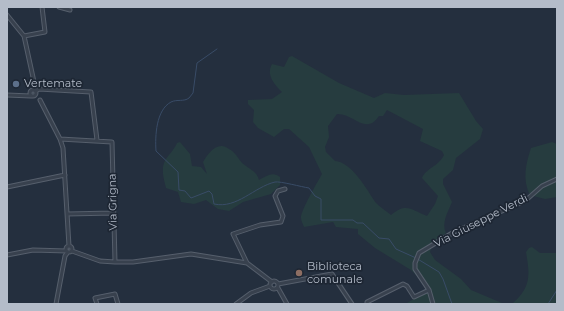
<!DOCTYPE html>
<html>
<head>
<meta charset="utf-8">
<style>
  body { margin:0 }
  #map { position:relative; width:564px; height:311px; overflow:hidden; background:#242f3e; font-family:Montserrat,sans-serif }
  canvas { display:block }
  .frame { position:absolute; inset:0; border:8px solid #b4bcc9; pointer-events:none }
</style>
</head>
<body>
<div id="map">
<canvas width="564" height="311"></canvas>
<div class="frame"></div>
</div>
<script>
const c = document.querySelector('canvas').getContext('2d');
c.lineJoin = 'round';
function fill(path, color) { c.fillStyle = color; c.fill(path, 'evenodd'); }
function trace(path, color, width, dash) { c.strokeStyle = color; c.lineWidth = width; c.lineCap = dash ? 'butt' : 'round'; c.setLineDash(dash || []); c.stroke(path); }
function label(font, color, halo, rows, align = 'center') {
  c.font = font + ' Montserrat,sans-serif'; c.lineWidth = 3.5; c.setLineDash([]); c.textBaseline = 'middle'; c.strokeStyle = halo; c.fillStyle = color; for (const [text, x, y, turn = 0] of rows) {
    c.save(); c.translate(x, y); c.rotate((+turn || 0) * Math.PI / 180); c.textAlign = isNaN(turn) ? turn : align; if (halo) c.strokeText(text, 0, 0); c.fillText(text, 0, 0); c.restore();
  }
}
const green = new Path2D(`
  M292,56L339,83L374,98L385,93L404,95L459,93L476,121L483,129L480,139L456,158L453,170L443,179V184L452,202C448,212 441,223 446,233L433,242L430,252L435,260L461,279L471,290L502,303H513C531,287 530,275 526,252L529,248L532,247L540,253H557V304H433L427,286L411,270L375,248L358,234V229L336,227L333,222L304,227C303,224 301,221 301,218C300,212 318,181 322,174L309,147L289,129H284L274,137L258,128L253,122L254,110L248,104V100L272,99L282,92C274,84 266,75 272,64L284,67L289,57ZM387,110L423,129L420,141L442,151L444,155C438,167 426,168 422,178L438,196L435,204L427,216C411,210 407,202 391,215C386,211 380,207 376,203C367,190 352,162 335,161L326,152L325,147L329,137L328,126L337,114C353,113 366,136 379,116H383Z
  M180,142L190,154L192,166L201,167L207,174L203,162C208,153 218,140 229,149C235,152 238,158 242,163C249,169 257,171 259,180C266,176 273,171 280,177V185L271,194L243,202L229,211L218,209L206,200L194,204L181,202L178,192L166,188C164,179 160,168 166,159C170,153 174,150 177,143Z
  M552,142L557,144V197L545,199L530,195C522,180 526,163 531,148Z
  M428,291L432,304H405Z`);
const stream = new Path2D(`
  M217,49L197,63L193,93L189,98C184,102 177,99 171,102C156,110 155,136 156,151L178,172L179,190L185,191L191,198L209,191L212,194L214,204C237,209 254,187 275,182C280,181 302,187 309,188L315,196L321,199V220H353L357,223H363L379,238L389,239L396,249L416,258L439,272L443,279L452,304
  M548,304L557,290`);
const minor = new Path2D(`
  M59,7L70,10
  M7,15L24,36L36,91L39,89L91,92L97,140
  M24,36L45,32L42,7
  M30 93a3 3 0 1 1 6 0a3 3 0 1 1-6 0Z
  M7,95L31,96
  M40,100L60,139L63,148L69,246
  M60,139L112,142L115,262
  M7,187L65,175
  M67,214L113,213
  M66 249a3 3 0 1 1 6 0a3 3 0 1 1-6 0Z
  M72,251L100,261L115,262H133L191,254L247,263L272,282
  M7,255L33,250L67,251
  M247,263L233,234L260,225L281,222L283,216L275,196L278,191L285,189
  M270 285a4 4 0 1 1 8 0a4 4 0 1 1-8 0Z
  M278,284L332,274L352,304
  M278,288L287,304
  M429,290L415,269V263L419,253L454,232L525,201L542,186L557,179
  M56,304L65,256L68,252
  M97,304L95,298L115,294L118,304
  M236,304L251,293L270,286
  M367,304V302L403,284L407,286L414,297L429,290L433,304`);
const markers = [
  [16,84,4,"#5c6f8a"],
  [299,273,4,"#8d6e63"]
];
const poiNames = [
  ["Vertemate",24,84],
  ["Biblioteca",307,267],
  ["comunale",307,280]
];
const streetNames = [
  ["Via Grigna",113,202,-91],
  ["Via Giuseppe Verdi",481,221,-27]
];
fill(green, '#263c3f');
trace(stream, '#394c67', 1);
trace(minor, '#565f6c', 5);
trace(minor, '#38414e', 3);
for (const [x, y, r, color] of markers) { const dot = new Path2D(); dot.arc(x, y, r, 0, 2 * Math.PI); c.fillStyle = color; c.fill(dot); trace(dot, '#1d2633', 1.5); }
label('11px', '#b4bcc9', '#1d2633', poiNames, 'left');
label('11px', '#b4bcc9', '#1d2633', streetNames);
</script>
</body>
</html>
